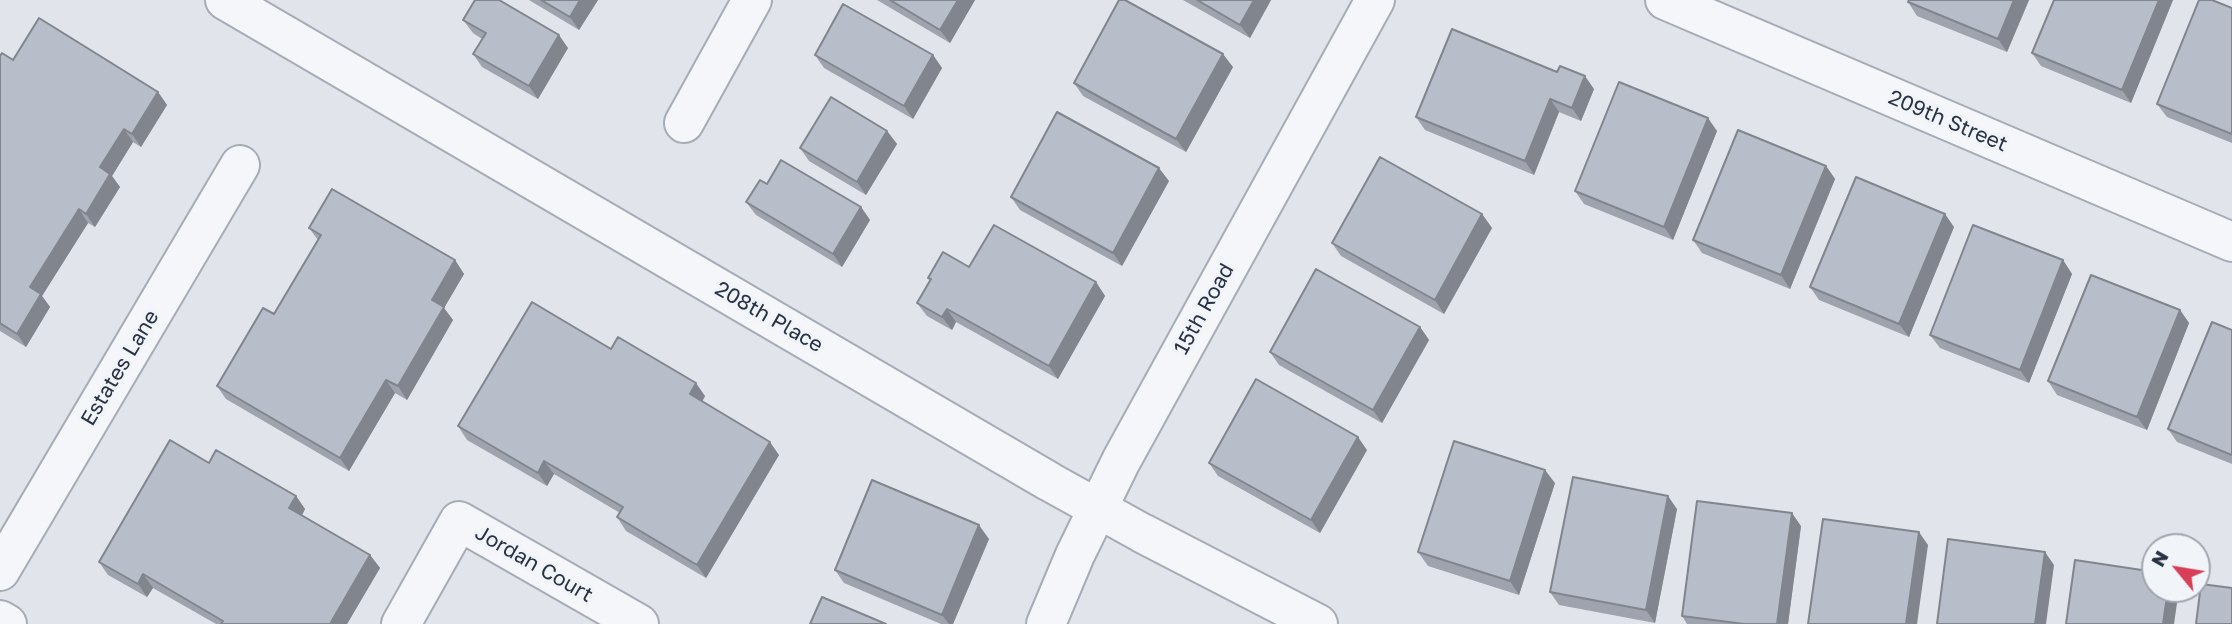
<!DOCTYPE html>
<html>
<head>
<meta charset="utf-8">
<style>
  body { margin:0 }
  #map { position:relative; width:2232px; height:624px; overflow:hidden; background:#e1e5eb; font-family:"Golos Text",sans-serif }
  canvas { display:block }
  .north { position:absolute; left:2141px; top:533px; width:70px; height:70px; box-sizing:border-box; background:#f1f4f8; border:2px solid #a1a6b0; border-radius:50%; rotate:300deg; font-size:19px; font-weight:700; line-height:28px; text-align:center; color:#283244 }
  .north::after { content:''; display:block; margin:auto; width:24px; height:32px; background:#d83e57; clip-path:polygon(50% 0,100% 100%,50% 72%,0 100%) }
</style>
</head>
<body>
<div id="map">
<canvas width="2232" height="624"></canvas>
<div class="north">N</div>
</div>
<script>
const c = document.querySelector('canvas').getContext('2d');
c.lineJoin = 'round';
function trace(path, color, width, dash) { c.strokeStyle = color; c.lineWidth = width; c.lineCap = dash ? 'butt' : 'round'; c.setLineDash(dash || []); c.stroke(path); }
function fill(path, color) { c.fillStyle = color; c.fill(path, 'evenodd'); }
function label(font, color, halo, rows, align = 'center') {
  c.font = font + ' "Golos Text",sans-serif'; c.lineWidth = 6; c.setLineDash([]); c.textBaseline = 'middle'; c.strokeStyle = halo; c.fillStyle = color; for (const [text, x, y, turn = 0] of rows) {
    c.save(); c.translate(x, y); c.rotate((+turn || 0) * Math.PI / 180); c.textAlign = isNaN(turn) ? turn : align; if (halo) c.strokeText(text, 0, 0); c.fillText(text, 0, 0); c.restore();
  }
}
const minor = new Path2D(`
  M225,0L1050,482L1142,533L1318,624
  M1665,0L2232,242
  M684,123L752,0
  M0,571L240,165
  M0,620L7,624
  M401,624L459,521L639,624
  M1046,624L1075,555L1121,461L1375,0`);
const wall = new Path2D(`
  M529,0H598L579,30Z
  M877,0H975L950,43Z
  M1183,0H1271L1250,38Z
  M1909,0H2029L2007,52L1917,16L1908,2Z
  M2054,0H2173L2131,103L2041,66L2032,53Z
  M2232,8V143L2167,117L2157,104Z
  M463,20L568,48L538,99L482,67L473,54L482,39L473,33Z
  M815,55H933L942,68L913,119L824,68Z
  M0,56L158,92L167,105L141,147L133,142L112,176L120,187L95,227L88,223L42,296L50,307L26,347L0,331Z
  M1233,67L1186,152L1083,96L1074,83Z
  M1594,89L1581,121L1559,112L1534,175L1425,130L1416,117Z
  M887,131L897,144L866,195L809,161L800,148Z
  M1717,131L1673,240L1584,204L1575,191Z
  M1826,166L1835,179L1790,289L1702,253L1693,240Z
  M1169,181L1122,266L1020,210L1011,197Z
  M767,184L861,207L870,220L842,267L756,215L746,202Z
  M1482,214L1492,228L1444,314L1341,256L1332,243Z
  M1954,227L1909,337L1819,300L1810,287Z
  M309,228L455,260L464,274L444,308L453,320L407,400L395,393L349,471L226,399L217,386L274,314L318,240Z
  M2063,260L2072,274L2029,383L1940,348L1930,335Z
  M969,267L1096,282L1105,296L1058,379L956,322L952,330L927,316L917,303L930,281L928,278Z
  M2180,310L2189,323L2147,430L2057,395L2048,381Z
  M1420,327L1429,340L1382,423L1279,365L1270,352Z
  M2232,330V464L2177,442L2168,429Z
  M611,349L705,396L702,402L779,455L706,578L626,531L617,517L620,513L554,474L547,486L467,440L458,426Z
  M1367,450L1320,533L1218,476L1209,463Z
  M209,463L296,496L305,509L302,515L370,555L380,568L347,624H216L153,588L147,597L108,575L99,562Z
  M1555,483L1519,595L1428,566L1418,552Z
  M1677,509L1655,623L1559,605L1550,592Z
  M1801,526L1788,624H1687L1682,616Z
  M989,539L953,624H941L844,583L835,570Z`);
const shadedWall = new Path2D(`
  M580,0H598L579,30L570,17Z
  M958,0H975L950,43L940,30Z
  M1254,0H1271L1250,38L1240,25Z
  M2014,0H2029L2007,52L1998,39Z
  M2159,0H2173L2131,103L2122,90Z
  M559,35L568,48L538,99L529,86Z
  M1223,54L1233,67L1186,152L1176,139Z
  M933,55L942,68L913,119L904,106Z
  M1585,76L1594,89L1581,121L1572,108Z
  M158,92L167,105L141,147L132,134Z
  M1550,99L1559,112L1534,175L1525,161Z
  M1708,118L1717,131L1673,240L1664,227Z
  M124,129L133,142L112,176L120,187L95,227L86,214L100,167Z
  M887,131L897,144L866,195L857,182Z
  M1826,166L1835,179L1790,289L1781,275Z
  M1159,168L1169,181L1122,266L1113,253Z
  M861,207L870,220L842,267L833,254Z
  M79,209L88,223L42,296L50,307L26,347L17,334L30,287Z
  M1482,214L1492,228L1444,314L1435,300Z
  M1945,214L1954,227L1909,337L1899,324Z
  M455,260L464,274L444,308L453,320L407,400L398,386L432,300Z
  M2063,260L2072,274L2029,383L2020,370Z
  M1096,282L1105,296L1058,379L1049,366Z
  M947,309L956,322L952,330L942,317Z
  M2180,310L2189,323L2147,430L2137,417Z
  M1420,327L1429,340L1382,423L1373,410Z
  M386,380L395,393L349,471L340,458Z
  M696,383L705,396L699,407L690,394Z
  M1358,437L1367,450L1320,533L1311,520Z
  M770,442L779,455L706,578L697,565Z
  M544,461L554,474L547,486L538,473Z
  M1545,470L1555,483L1519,595L1510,581Z
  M296,496L305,509L299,521L289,508Z
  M1668,496L1677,509L1655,623L1646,610Z
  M1792,513L1801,526L1788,624H1777Z
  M979,525L989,539L953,624H949L942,615Z
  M1919,532L1928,545L1917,624H1906Z
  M2045,552L2054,565L2046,624H2035Z
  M370,555L380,568L347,624H330Z
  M143,574L153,588L147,597L138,584Z
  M2168,589H2179L2174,624H2163Z`);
const building = new Path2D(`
  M475,0H499L559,35L529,86L473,54L486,33L463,20Z
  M541,0H580L570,17Z
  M890,0H958L940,30Z
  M1119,0H1125L1223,54L1176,139L1074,83Z
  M1197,0H1254L1240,25Z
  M1909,0H2014L1998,39L1908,2Z
  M2054,0H2159L2122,90L2032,53Z
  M2199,0H2212L2232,8V134L2157,104Z
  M843,4L933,55L904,106L815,55Z
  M39,18L158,92L132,134L124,129L100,167L110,174L86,214L79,209L30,287L41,294L17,334L0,323V56L2,53L13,60Z
  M1452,29L1557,72L1560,66L1585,76L1572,108L1550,99L1525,161L1416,117Z
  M1619,82L1708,118L1664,227L1575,191Z
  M831,97L887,131L857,182L800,148Z
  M1057,112L1159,168L1113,253L1011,197Z
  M1738,130L1826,166L1781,275L1693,240Z
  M1380,157L1482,214L1435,300L1332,243Z
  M781,160L861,207L833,254L746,202L760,180L767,184Z
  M1856,177L1945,214L1899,324L1810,287Z
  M332,189L455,260L432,300L444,307L398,386L386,380L340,458L217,386L263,308L274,314L321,235L309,228Z
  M994,225L1096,282L1049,366L947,309L942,317L917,303L931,279L928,278L943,252L969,267Z
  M1973,225L2063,260L2020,370L1930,335Z
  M1316,269L1420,327L1373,410L1270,352Z
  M2091,275L2180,310L2137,417L2048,381Z
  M532,302L611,349L618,337L696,383L690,394L770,442L697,565L617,517L623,507L544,461L538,473L458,426Z
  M2212,322L2232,330V455L2168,429Z
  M1256,379L1358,437L1311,520L1209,463Z
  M170,440L209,463L216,450L296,496L289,508L370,555L330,624H221L223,621L143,574L138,584L99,562Z
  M1454,441L1545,470L1510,581L1418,552Z
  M1573,477L1668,496L1646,610L1550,592Z
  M872,480L979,525L942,615L835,570Z
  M1697,501L1792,513L1777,624H1744L1682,616Z
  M1823,519L1919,532L1906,624H1808Z
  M1948,539L2045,552L2035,624H1937Z
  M2075,560L2155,572V589H2168L2163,624H2066Z
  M2201,584L2232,588V624H2196Z
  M822,597L886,624H810Z`);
const streetNames = [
  ["209th Street",1948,121,23],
  ["15th Road",1204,309,-61],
  ["208th Place",769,317,30],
  ["Estates Lane",120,368,-59],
  ["Jordan Court",534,564,30]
];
trace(minor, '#a6acb6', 42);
trace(minor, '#f4f6f9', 38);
fill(wall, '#9ea3ad');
fill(shadedWall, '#81858d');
fill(building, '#b8bec9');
trace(building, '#81858d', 2);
label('21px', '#283244', '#f1f4f8', streetNames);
</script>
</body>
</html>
